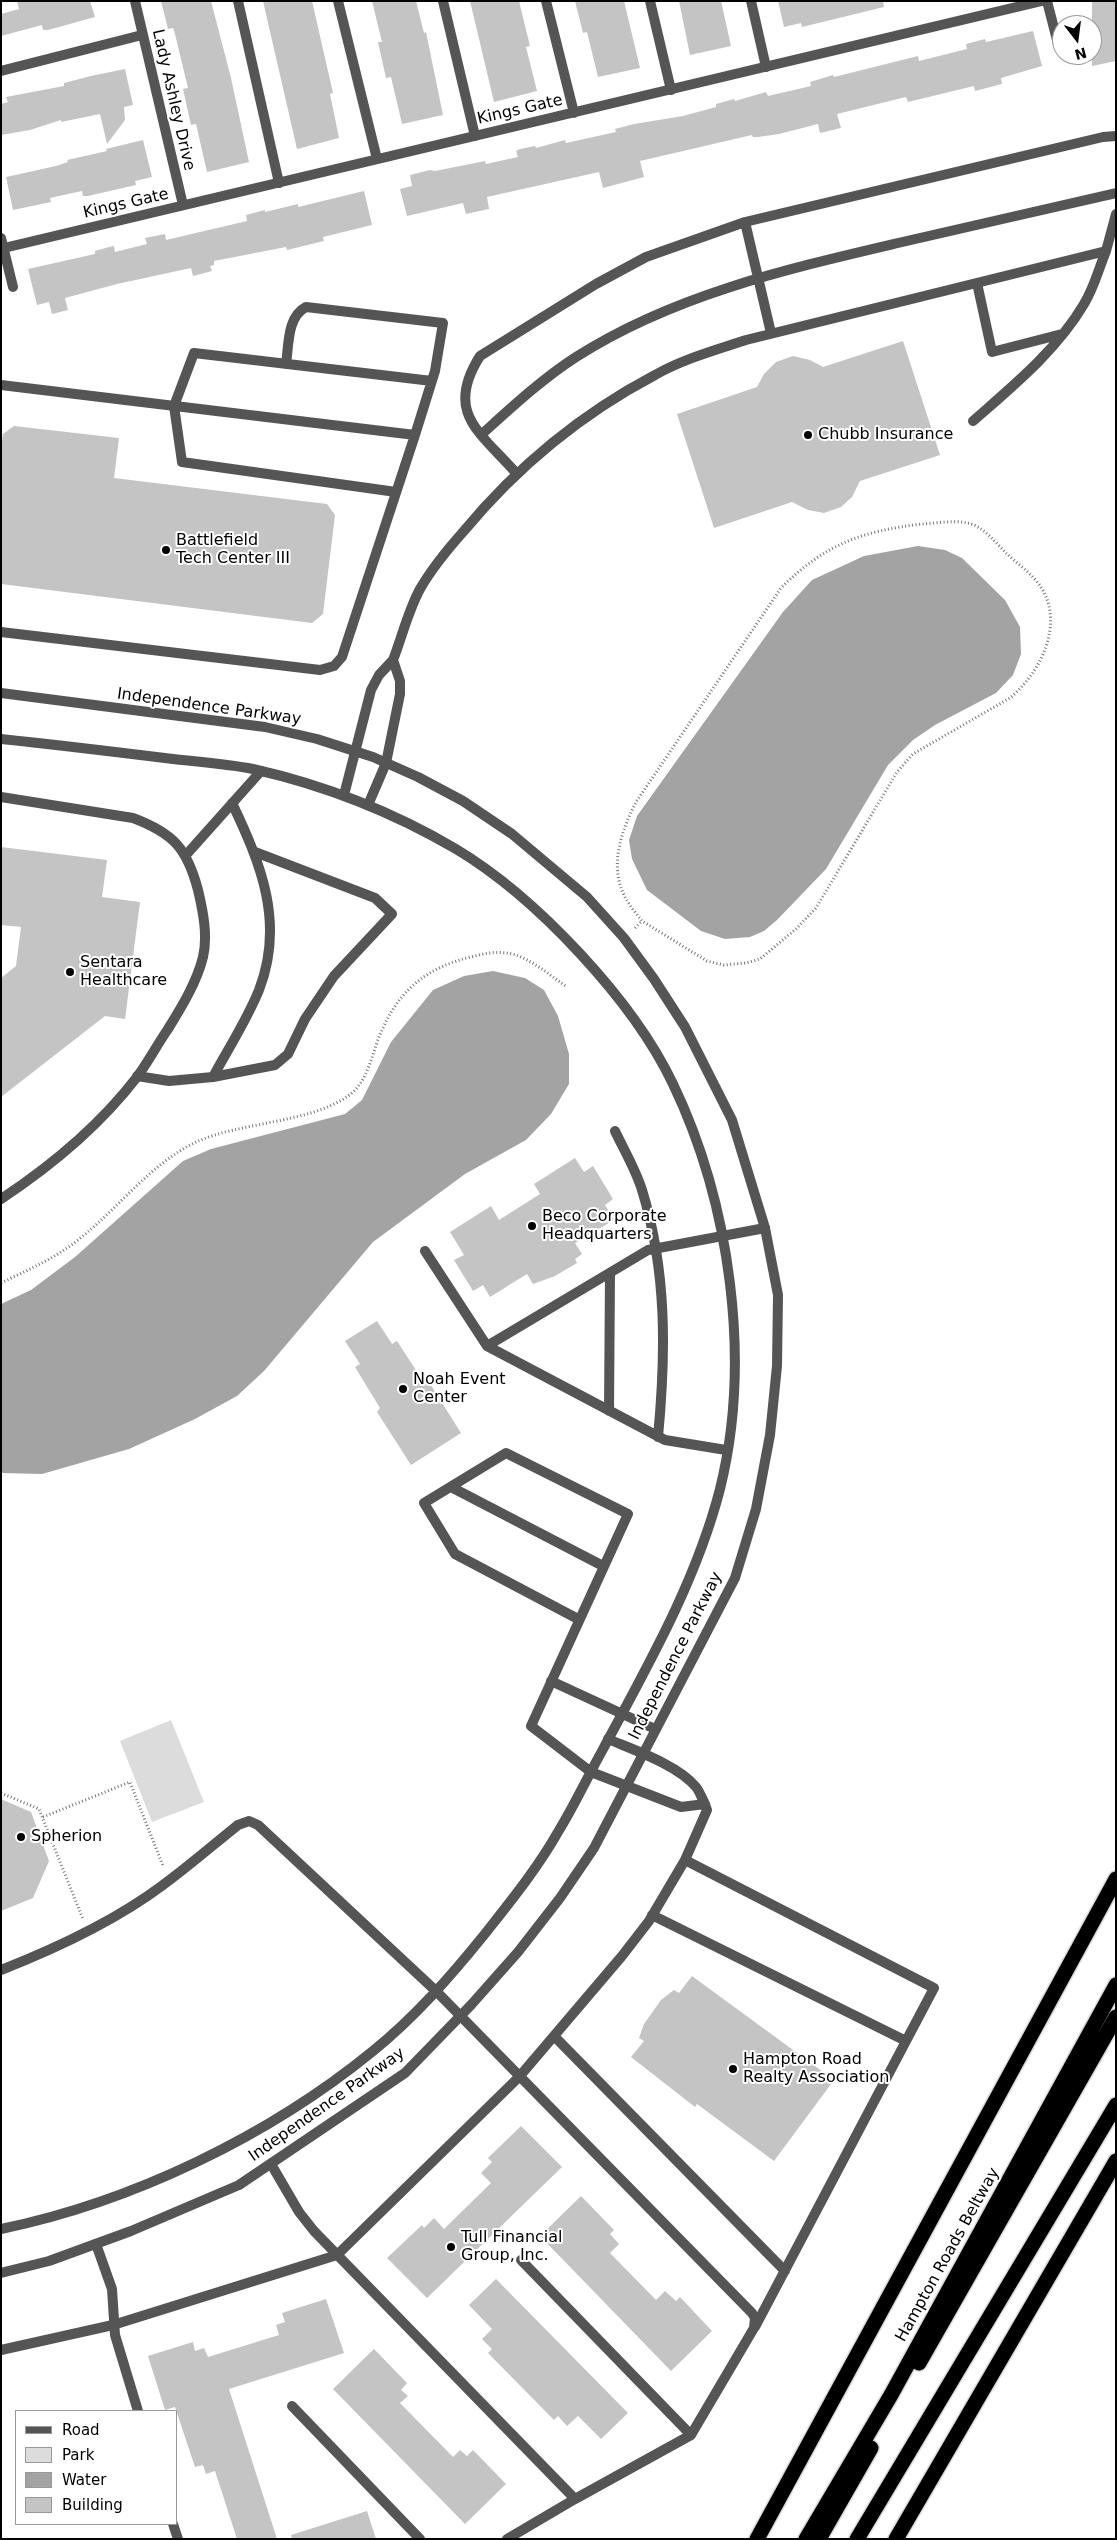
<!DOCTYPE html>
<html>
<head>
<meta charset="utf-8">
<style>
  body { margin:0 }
  #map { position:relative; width:1117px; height:2540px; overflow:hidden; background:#fff; font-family:"DejaVu Sans",sans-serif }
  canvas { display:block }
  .frame { position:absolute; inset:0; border:2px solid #000; pointer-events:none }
  .legend { position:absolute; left:15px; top:2410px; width:162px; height:115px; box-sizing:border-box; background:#fff; border:1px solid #999; margin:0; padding:6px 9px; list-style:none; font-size:15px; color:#000 }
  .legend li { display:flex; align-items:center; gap:10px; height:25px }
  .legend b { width:25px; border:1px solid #999 }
  .north { position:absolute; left:1052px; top:15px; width:50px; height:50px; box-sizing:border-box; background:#fff; border:1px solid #999; border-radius:50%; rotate:165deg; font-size:14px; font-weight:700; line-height:20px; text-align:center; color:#000 }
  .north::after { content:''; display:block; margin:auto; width:18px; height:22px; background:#000; clip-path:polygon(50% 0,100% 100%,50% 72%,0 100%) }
</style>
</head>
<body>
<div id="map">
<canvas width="1117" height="2540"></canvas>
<div class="frame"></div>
<ul class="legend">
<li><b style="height:6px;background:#555"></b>Road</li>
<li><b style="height:14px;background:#dcdcdc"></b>Park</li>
<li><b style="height:14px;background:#a3a3a3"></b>Water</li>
<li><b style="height:14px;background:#c4c4c4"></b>Building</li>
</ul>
<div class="north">N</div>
</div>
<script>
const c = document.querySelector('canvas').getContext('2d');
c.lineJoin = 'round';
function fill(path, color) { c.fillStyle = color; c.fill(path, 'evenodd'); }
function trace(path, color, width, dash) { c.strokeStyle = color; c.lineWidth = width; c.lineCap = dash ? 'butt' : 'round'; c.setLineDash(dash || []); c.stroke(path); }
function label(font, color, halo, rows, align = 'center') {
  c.font = font + ' "DejaVu Sans",sans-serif'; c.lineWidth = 4; c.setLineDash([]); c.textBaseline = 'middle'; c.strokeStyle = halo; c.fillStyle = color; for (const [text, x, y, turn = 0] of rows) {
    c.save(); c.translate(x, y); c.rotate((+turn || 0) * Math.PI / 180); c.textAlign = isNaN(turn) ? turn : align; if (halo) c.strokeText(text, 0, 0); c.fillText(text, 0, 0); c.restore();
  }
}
const green = new Path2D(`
  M171,1720L204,1802L152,1822L120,1741Z`);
const water = new Path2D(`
  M918,546L945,550L962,558L1005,600L1020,627L1021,654L1013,675L996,693L935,725L913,740L888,765L826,869L777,920L764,931L750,937L725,939L701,931L647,890L632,859L629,840L637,816L783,612L812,580L864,556Z
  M493,971L525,978L544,990L558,1016L569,1054V1084L551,1114L526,1140L465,1174L373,1242L264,1371L237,1396L195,1419L129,1449L42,1474L1,1473V1304L31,1290L75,1257L183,1161L211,1149L345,1114L362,1100L391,1042L433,990L464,976Z`);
const building = new Path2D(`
  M17,1H90L95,17L48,30H43L42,25L1,36V14L19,9Z
  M161,1H211L231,78L249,162L207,172L196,124L191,125L183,89L188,88L174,30L173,28L168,29Z
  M263,1H312L333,93L330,94L339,138L297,149Z
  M372,1H416L424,33L426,32L443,115L402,124L391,77L386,78L378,42H382Z
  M470,1H519L530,46L526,47L537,91L494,102Z
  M575,1H624L640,68L598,77L587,32L583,33Z
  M679,1H721L731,46L690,55Z
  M778,1H883L884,7L802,27L801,23L784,27Z
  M1092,1H1116V61L1092,66Z
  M1033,31L1042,66L1001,78L1002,84L975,91L974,86L908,102L906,97L837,114L841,128L820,133L818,124L779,134L758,137H753L752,135L640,161L644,177L603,188L599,172L487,197L489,209L466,214L463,203L407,216L400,189L412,186L410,175L430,170L435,171L485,161L486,164L518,157L516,151L520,149L535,146L536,148L565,140L566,143L616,132L615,129L634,124L683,116L716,107V104L734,99L735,101L766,92L768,96L811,86L810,82L833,75L834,77L918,56L919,61L967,49L966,44L981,40L985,39L986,42Z
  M125,69L133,105L124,107L125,120L107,144L100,114L61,122V120L30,130L1,135V104L8,102L6,97L64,86V83L91,76Z
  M143,140L152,177L135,181L136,185L88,196H83L82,191L50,198L51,202L13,210L6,177L56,166L68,162L67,160L107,151L106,149Z
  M364,191L372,225L323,237L324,241L287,250L286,247L214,261V265L210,266L212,271L193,276L191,268L117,284L65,298L68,310L52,314L49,302L37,305L28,269L95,254V251L109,247L114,246L115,252L147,244L145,238L165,234L166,240L247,221L246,215L265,210V212L298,204V207Z
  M903,341L940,455L860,481L852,497L841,507L824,513L808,510L792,502L714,528L677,414L757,387L764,374L776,362L793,356L810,360L823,367Z
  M14,426L119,438L114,478L327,504L335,515L323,614L312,623L1,584V447L3,434Z
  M1,847L107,860L102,897L140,902L125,1019L105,1016L1,1097V978L16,966L21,927L1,925Z
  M575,1158L584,1172L593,1166L613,1199L605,1205L614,1220L575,1243L582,1254L575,1259L577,1263L555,1276L533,1284L527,1274L490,1297L483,1285L473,1291L454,1260L464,1255L450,1232L491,1206L499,1220L540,1194L534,1184Z
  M377,1321L392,1344L397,1341L423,1381L427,1379L461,1433L411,1465L377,1412L380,1408L355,1367L360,1364L345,1341Z
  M1,1799L31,1812L49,1861L33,1898L1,1911Z
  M692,1976L834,2080L774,2161L697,2104L695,2107L631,2057L644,2041L639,2038L644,2024L661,2000L674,1990L679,1993Z
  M521,2126L562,2167L427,2298L387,2258L422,2225L424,2228L434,2218L444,2229L491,2183L481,2173L492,2162L488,2158Z
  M581,2196L614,2230L610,2234L619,2244L610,2253L656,2300L665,2291L676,2301L680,2297L712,2331L671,2371L540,2236Z
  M496,2279L628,2413L601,2439L578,2416L567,2426L558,2416L554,2420L488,2353L492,2349L482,2339L492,2329L469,2305Z
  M326,2299L344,2353L229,2389L277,2539H237L215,2471L206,2474L203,2465L195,2467L175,2407L165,2410L148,2356L193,2342L195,2351L204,2348L208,2357L279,2335L276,2325L285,2322L282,2313Z
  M374,2349L407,2383L401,2390L408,2396L400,2403L453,2457L460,2450L467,2456L473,2450L506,2484L465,2524L333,2389Z
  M367,2511L376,2539H292L291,2535Z`);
const path = new Path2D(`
  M635,928L642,921C636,913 628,904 624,895C609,864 622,830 636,802L781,588C825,544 862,531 922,524C937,523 954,520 968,523C983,526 996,543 1006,553C1017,563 1033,575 1041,587C1065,625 1040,673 1010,698L913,754L897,772L816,908L796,929L760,959L746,963L724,965L707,961L642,921
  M1,1283C30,1269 58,1257 83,1236C120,1206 152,1163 196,1142C240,1122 310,1123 348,1096C369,1082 372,1051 382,1030C401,987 430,966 475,956C489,952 503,951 516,955C535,962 551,976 567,987
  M1,1793L39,1809L83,1919
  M43,1817L130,1782L163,1866`);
const service = new Path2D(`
  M238,1L279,183
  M443,1L475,136
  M650,1L671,90
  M745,222L771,333
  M977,283L992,352L1062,334
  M286,364C289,344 287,317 306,307L443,323L435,371L415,435
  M1,385L415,435L342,657L334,666L320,670L1,632
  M973,421C1013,386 1057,350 1084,304C1094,288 1099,268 1106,251
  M482,434C512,407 542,379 576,357C673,295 787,269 898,243C971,226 1043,210 1116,193
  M517,474C480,432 444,413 480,356L596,284L646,257L745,222L1103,137L1116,136
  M396,492L182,462L174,406L194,353L432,381
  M393,660C402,637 408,611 420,589C432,568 447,550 463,532C516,468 581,414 655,375C683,359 716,350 746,340L1106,251L1116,214
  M344,795L371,690L379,675L393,660L400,681V694L386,763L368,805
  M1,797L133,818C173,833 187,848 198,890C203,911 208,936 203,957C197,982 181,1008 168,1029C157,1045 148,1062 137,1077C100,1125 51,1166 1,1199
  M186,855L261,771
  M137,1076L169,1081L213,1077L275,1065L288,1054L305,1019L334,976L392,914L375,898L255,852
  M213,1077C228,1049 247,1020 259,990C285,923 261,864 232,803
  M615,1131C624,1150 636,1170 642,1190C667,1271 666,1353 658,1437
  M425,1251L487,1346
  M609,1411L610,1273
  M726,1450L665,1440L487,1346L648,1250L765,1228
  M451,1487L603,1566
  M578,1619L455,1554L424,1503L506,1453L628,1514L531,1726L591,1772L681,1807L705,1804C702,1799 700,1792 696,1787C678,1765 634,1750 608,1739
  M551,1681L655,1729
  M685,1860L707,1810L705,1804
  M652,1915L906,2041
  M1,1970C57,1948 115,1921 163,1885C189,1866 213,1845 238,1825L249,1821L258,1825L437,1992L752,2313L755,2318L754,2328L691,2435L575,2499L314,2231L299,2212L271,2164
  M554,2036L785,2271
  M96,2244L112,2289L115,2335L138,2411
  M521,2260L691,2435
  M1,2350L113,2325L337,2255L519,2077L622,1956L649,1921L685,1860L934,1988L755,2327
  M292,2406L420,2539
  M173,2524L178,2539
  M507,2539L575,2499`);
const minor = new Path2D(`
  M135,1L183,205
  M338,1L377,159
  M546,1L574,113
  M751,1L766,67
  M1047,1L1057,40
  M1,71L142,35
  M1,238L13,287
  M4,248L1042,1
  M1,693L265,727L317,739L373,757L418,777L463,801L512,834L587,897L624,938L654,979L685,1027L732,1120L765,1228L778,1295L777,1366L770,1435L756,1509L735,1578L594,1848L560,1898L518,1952L471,2005L405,2073L239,2185L131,2231L49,2261L1,2273
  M1,739C59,745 116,752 173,759C199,762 227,764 253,769C324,785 393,812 456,849C536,897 633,1000 673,1084C730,1203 752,1360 720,1489C696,1582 647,1667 602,1751C587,1778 574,1806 558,1832C537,1869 510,1902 484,1935C450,1977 415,2017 373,2051C269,2136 132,2202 1,2229`);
const motorway = new Path2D(`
  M919,2363L1116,2017
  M757,2539L1116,1879
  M806,2539L891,2395L1116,1985
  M819,2539L871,2448
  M857,2539L1116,2105
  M896,2539L1116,2161`);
const markers = [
  [808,435,5,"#000"],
  [166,550,5,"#000"],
  [70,972,5,"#000"],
  [532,1226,5,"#000"],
  [403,1389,5,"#000"],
  [21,1837,5,"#000"],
  [733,2069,5,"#000"],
  [451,2247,5,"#000"]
];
const streetNames = [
  ["Lady Ashley Drive",173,100,77],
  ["Kings Gate",520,110,-13],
  ["Kings Gate",126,204,-13],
  ["Independence Parkway",209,707,8],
  ["Independence Parkway",676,1656,-63],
  ["Independence Parkway",327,2105,-35],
  ["Hampton Roads Beltway",948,2255,-61]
];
const poiNames = [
  ["Chubb Insurance",818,435],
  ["Battlefield",176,541],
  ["Tech Center III",176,559],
  ["Sentara",80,963],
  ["Healthcare",80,981],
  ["Beco Corporate",542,1217],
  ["Headquarters",542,1235],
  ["Noah Event",413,1380],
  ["Center",413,1398],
  ["Spherion",31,1837],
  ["Hampton Road",743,2060],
  ["Realty Association",743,2078],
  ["Tull Financial",461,2238],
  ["Group, Inc.",461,2256]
];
fill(green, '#dcdcdc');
fill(water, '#a3a3a3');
fill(building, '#c4c4c4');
trace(motorway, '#dbdbdb', 18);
trace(path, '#777', 3, [1, 2.5]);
trace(service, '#555', 10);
trace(minor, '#555', 10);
trace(motorway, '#000', 15);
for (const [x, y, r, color] of markers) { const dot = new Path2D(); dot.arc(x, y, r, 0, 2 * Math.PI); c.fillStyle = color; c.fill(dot); trace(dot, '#fff', 2); }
label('16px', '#000', '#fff', streetNames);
label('16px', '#000', '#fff', poiNames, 'left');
</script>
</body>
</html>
